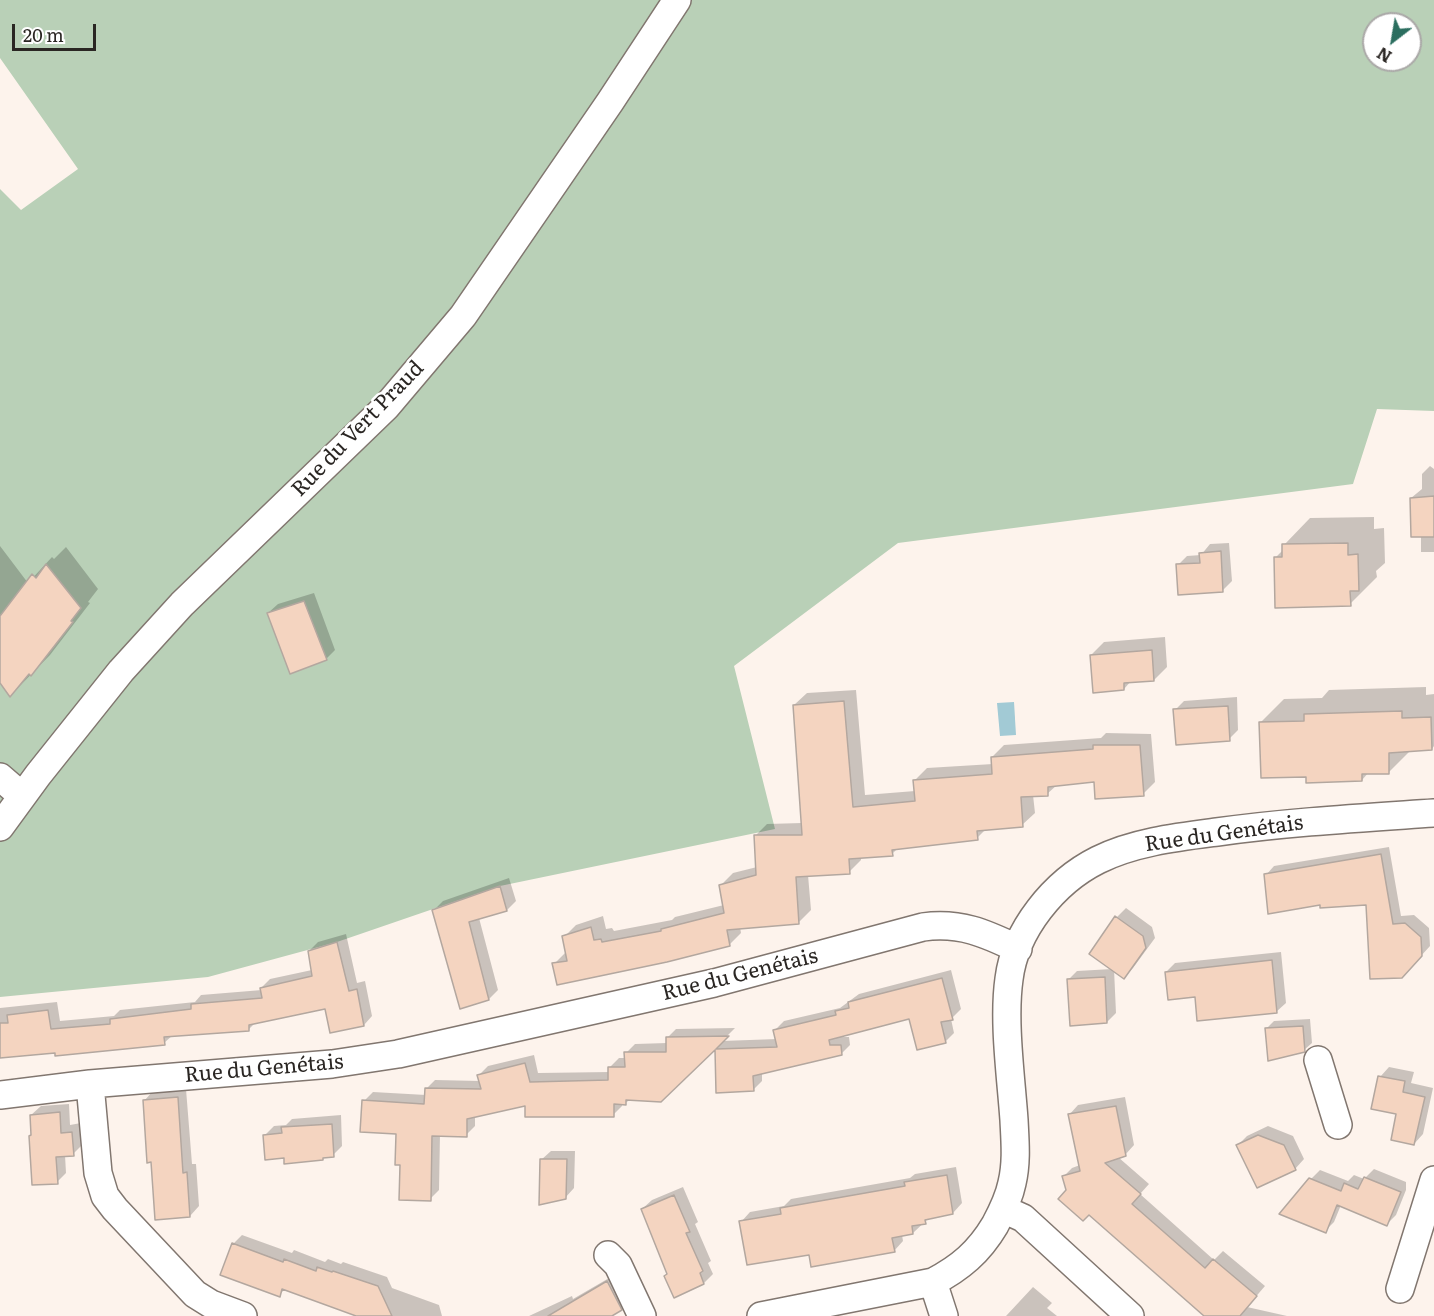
<!DOCTYPE html>
<html>
<head>
<meta charset="utf-8">
<style>
  body { margin:0 }
  #map { position:relative; width:1434px; height:1316px; overflow:hidden; background:#fdf3ec; font-family:Literata,serif }
  canvas { display:block }
  .north { position:absolute; left:1362px; top:12px; width:60px; height:60px; box-sizing:border-box; background:#fff; border:2px solid #aaa8a7; border-radius:50%; rotate:211deg; font-size:16px; font-weight:700; line-height:24px; text-align:center; color:#2a2623 }
  .north::after { content:''; display:block; margin:auto; width:21px; height:27px; background:#2b6e5f; clip-path:polygon(50% 0,100% 100%,50% 72%,0 100%) }
  .scale { position:absolute; left:12px; top:24px; width:84px; height:27px; box-sizing:border-box; border:3px solid #2a2623; border-top:0; padding-left:8px; font-size:18px; line-height:21px; white-space:nowrap; color:#2a2623; -webkit-text-stroke:4px #fff; paint-order:stroke }
</style>
</head>
<body>
<div id="map">
<canvas width="1434" height="1316"></canvas>
<div class="north">N</div>
<div class="scale">20 m</div>
</div>
<script>
const c = document.querySelector('canvas').getContext('2d');
c.lineJoin = 'round';
function fill(path, color) { c.fillStyle = color; c.fill(path, 'evenodd'); }
function trace(path, color, width, dash) { c.strokeStyle = color; c.lineWidth = width; c.lineCap = dash ? 'butt' : 'round'; c.setLineDash(dash || []); c.stroke(path); }
function label(font, color, halo, rows, align = 'center') {
  c.font = font + ' Literata,serif'; c.lineWidth = 5; c.setLineDash([]); c.textBaseline = 'middle'; c.strokeStyle = halo; c.fillStyle = color; for (const [text, x, y, turn = 0] of rows) {
    c.save(); c.translate(x, y); c.rotate((+turn || 0) * Math.PI / 180); c.textAlign = isNaN(turn) ? turn : align; if (halo) c.strokeText(text, 0, 0); c.fillText(text, 0, 0); c.restore();
  }
}
const green = new Path2D(`
  M0,0H1434V411L1377,409L1353,484L898,543L734,666L775,829L500,886L337,942L208,977L0,997V189L21,210L78,169L0,58ZM1374,24H1410V60H1374Z`);
const water = new Path2D(`
  M1014,702L1016,735L1000,736L997,703Z`);
const shadow = new Path2D(`
  M1430,466L1434,469V552H1421V535L1411,498L1422,489V474Z
  M1374,517V529L1384,528L1385,563L1376,571L1377,577L1350,604L1275,558L1284,549V545L1310,518Z
  M1229,543L1232,581L1223,590L1178,565L1187,556L1201,555L1210,544Z
  M0,546L28,583L52,557L54,559L66,547L98,589L88,602L90,603L50,655L11,695L0,680Z
  M314,593L335,650L326,659L268,613L278,604Z
  M1165,637L1167,667L1154,680L1131,681L1124,689L1091,655L1104,642Z
  M1426,687V695L1434,694V746L1432,749L1411,750L1389,772H1369L1362,780L1307,775L1260,723L1284,699L1322,698L1329,690Z
  M856,690L865,795L915,791V780L927,768L993,764L992,757L1004,745L1101,738L1106,733L1151,734L1155,782L1143,794L1096,780L1057,785L1047,794L1033,795L1035,813L1022,825L987,828L977,838L899,847L892,854L861,857V860L849,872L808,875L811,910L799,922L740,927L741,933L729,945L554,964L566,952L564,937L576,925L603,916L606,929L612,928L614,931L672,920L675,917L724,905L720,886L733,873L757,867L755,836L767,824L802,823L794,705L807,693Z
  M1237,697L1238,730L1229,739L1175,710L1184,701Z
  M1389,847L1401,916L1414,915L1429,928L1430,946L1411,967L1367,904L1321,903L1266,875L1274,866Z
  M509,878L516,901L507,910L479,918L498,990L489,999L461,1007L434,910L443,901Z
  M1126,908L1152,927L1155,938L1133,968L1124,977L1114,969L1116,1013L1107,1022L1068,980L1077,971L1112,969L1117,917Z
  M346,934L357,983L365,981L372,1016L364,1025L326,1007L256,1022L249,1029L173,1035L164,1043L0,1057V1008L57,1002L60,1021L114,1016L120,1010L195,1002L201,995L262,990L261,988L270,979L312,970L309,951L318,942Z
  M1281,952L1286,1003L1276,1012L1196,995L1166,972L1175,963Z
  M951,970L961,1009L951,1019L954,1033L946,1041L910,1017L839,1037H849L850,1045L841,1054L762,1073V1081L753,1090L717,1091L716,1046L625,1103H622V1106L613,1115L527,1104L475,1115V1126L466,1135L440,1134L439,1190L430,1199L402,1164L397,1132L364,1101L373,1092L426,1095V1089L435,1080L480,1081L479,1075L488,1066L534,1055L538,1073L610,1072V1067L619,1058H626V1053L635,1044L667,1043V1038L676,1029L735,1028L722,1041L777,1039L775,1030L784,1021L840,1008L859,994Z
  M1310,1019L1312,1043L1304,1050L1266,1029L1274,1021Z
  M1389,1067L1414,1072L1411,1083L1433,1088L1423,1134L1414,1144L1380,1077Z
  M186,1089L192,1164H196L199,1206L190,1216L153,1161L144,1101L153,1091Z
  M1125,1097L1134,1145L1125,1155L1118,1157L1149,1184L1140,1194L1214,1260L1223,1251L1265,1286L1247,1307L1287,1316H1207L1067,1190L1063,1177L1072,1168L1080,1165L1069,1115L1078,1105Z
  M69,1104L70,1125L81,1123L82,1145L73,1154L65,1155L66,1173L57,1182L33,1134L31,1115L41,1106Z
  M341,1115L342,1146L333,1155L325,1156L322,1159L265,1135L274,1126L286,1125L292,1119Z
  M1268,1126L1293,1136L1304,1159L1295,1169L1238,1145L1247,1136Z
  M551,1151H575L574,1188L565,1198L541,1160Z
  M956,1167L962,1203L953,1213L930,1217L913,1233L902,1235L903,1241L894,1251L810,1253L741,1222L750,1212L784,1206L791,1199L910,1178L915,1174Z
  M1374,1169L1406,1182V1190L1396,1215L1387,1224L1341,1205L1334,1222L1325,1231L1311,1179L1320,1170L1348,1181L1354,1175L1364,1179Z
  M683,1187L698,1222L695,1224L711,1261L708,1263L713,1274L704,1283L669,1274L642,1209L652,1200Z
  M242,1235L292,1253L294,1250L325,1262L328,1259L341,1264L343,1262L387,1277L392,1288L439,1305L442,1316H360L285,1289L279,1295L233,1244Z
  M616,1274L630,1300L612,1316H529L572,1296L573,1299Z
  M1033,1287L1052,1303L1047,1308L1057,1316H1006Z`);
const building = new Path2D(`
  M1434,496V537H1411L1410,498Z
  M1348,543V555L1358,554L1359,591H1350L1351,606L1275,608L1274,557H1282V544Z
  M1221,551L1223,592L1178,595L1176,564L1200,563L1199,553Z
  M46,564L81,608L71,621L73,622L31,676L29,674L10,697L0,683V616L32,574L36,578Z
  M304,601L327,660L290,674L267,613Z
  M1152,650L1154,681L1124,683V690L1093,693L1090,655Z
  M844,701L853,807L915,801L913,780L992,774L991,757L1093,749V745H1140L1144,796L1095,799L1094,782L1048,787V796L1021,797L1023,827L977,831L978,840L892,850L893,856L849,859L850,874L796,877L799,924L727,930L730,946L667,962L557,985L552,963L567,961L562,936L591,927L594,940L601,939L602,942L661,931V929L724,913L719,885L756,875L754,835H802L793,705Z
  M1228,706L1230,741L1176,745L1173,709Z
  M1402,711V718L1431,717L1432,750L1389,753V774H1362V781L1306,783V777L1261,778L1259,722L1304,721V714Z
  M1381,854L1393,924L1405,923L1421,937L1422,956L1402,978L1370,979L1366,905L1320,908V905L1268,914L1264,874Z
  M500,886L507,911L469,922L489,1000L460,1009L432,910Z
  M1115,916L1143,936L1146,948L1124,979L1089,954Z
  M337,942L349,991L357,989L364,1026L330,1033L325,1009L249,1025V1031L164,1037L165,1045L55,1056V1053L0,1058V1023H8L7,1015L48,1010L51,1029L110,1024V1019L191,1009V1004L262,998L260,988L312,976L308,951Z
  M1272,960L1277,1013L1197,1021L1195,997L1168,1000L1165,972Z
  M1105,977L1107,1023L1070,1026L1067,979Z
  M942,978L953,1020L941,1022L946,1043L917,1050L909,1019L829,1040L830,1045H841L842,1055L753,1076L754,1091L716,1093L715,1050L661,1102L626,1100V1105L614,1104V1117H525V1106L467,1119V1137L432,1136L431,1201L399,1200L400,1165H395L396,1134L360,1132L362,1100L424,1104L425,1088L481,1089L477,1075L525,1063L530,1082L608,1080V1067H625L624,1052H666V1037L729,1036L716,1049L777,1047L773,1030L836,1015L835,1011L849,1008L848,1002Z
  M1303,1026L1305,1052L1268,1061L1265,1028Z
  M1378,1076L1405,1081L1403,1092L1425,1097L1414,1145L1391,1140L1396,1114L1371,1109Z
  M178,1097L183,1173L187,1172L190,1217L155,1220L151,1162L147,1163L143,1100Z
  M1116,1106L1126,1156L1105,1163L1141,1194L1132,1204L1205,1268L1213,1259L1257,1296L1240,1316H1204L1089,1215L1083,1221L1058,1199L1066,1190L1062,1176L1080,1171L1068,1114Z
  M60,1112L61,1133L72,1132L74,1156L56,1157L58,1184L32,1185L29,1136L31,1135L30,1115Z
  M332,1124L334,1157L323,1158V1160L284,1164V1158L265,1160L263,1135L282,1133L281,1127Z
  M1258,1135L1284,1145L1296,1170L1257,1188L1236,1145Z
  M540,1159H567L566,1199L539,1205Z
  M947,1175L953,1214L925,1220L926,1224L912,1226L913,1234L892,1238L895,1252L811,1267L809,1255L747,1265L739,1221L781,1214L780,1208L905,1186L904,1182Z
  M1364,1177L1401,1192L1387,1226L1337,1205L1326,1233L1279,1214L1309,1178L1341,1191L1344,1183L1358,1189Z
  M674,1195L690,1232L686,1233L703,1271L700,1273L704,1284L674,1298L664,1276L667,1274L641,1209Z
  M232,1243L283,1262L284,1259L316,1271L317,1267L332,1272L333,1271L378,1286L392,1316H356L282,1289L280,1297L220,1275Z
  M607,1281L622,1310L612,1316H548Z`);
const street = new Path2D(`
  M0,777L22,796
  M0,827L38,775L121,671L182,604L386,407L463,316L610,102L677,0
  M1318,1060L1338,1125
  M90,1084L98,1173L105,1196L115,1209L195,1294L211,1304L243,1316
  M0,1095L90,1084L332,1064L398,1054L714,983L923,927C960,922 985,933 1018,949
  M1003,1209L1023,1218L1130,1316
  M608,1255L618,1265L642,1316
  M933,1282L944,1316
  M1400,1289L1434,1180
  M761,1316L933,1282C960,1268 979,1252 995,1225C1002,1212 1009,1198 1012,1183C1017,1162 1015,1141 1014,1120C1011,1077 1003,1021 1009,979C1015,930 1054,882 1098,860C1134,842 1178,837 1217,832C1289,822 1361,818 1434,813`);
const streetNames = [
  ["Rue du Vert Praud",358,429,-46],
  ["Rue du Genétais",1224,834,-8],
  ["Rue du Genétais",740,975,-14],
  ["Rue du Genétais",264,1069,-5]
];
fill(green, '#b9d0b7');
fill(water, '#a2cad5');
fill(shadow, '#0003');
fill(building, '#f4d4c0');
trace(building, '#b3a79f', 1.5);
trace(street, '#81766f', 30);
trace(street, '#fff', 27);
label('21px', '#2a2623', '#fff', streetNames);
</script>
</body>
</html>
